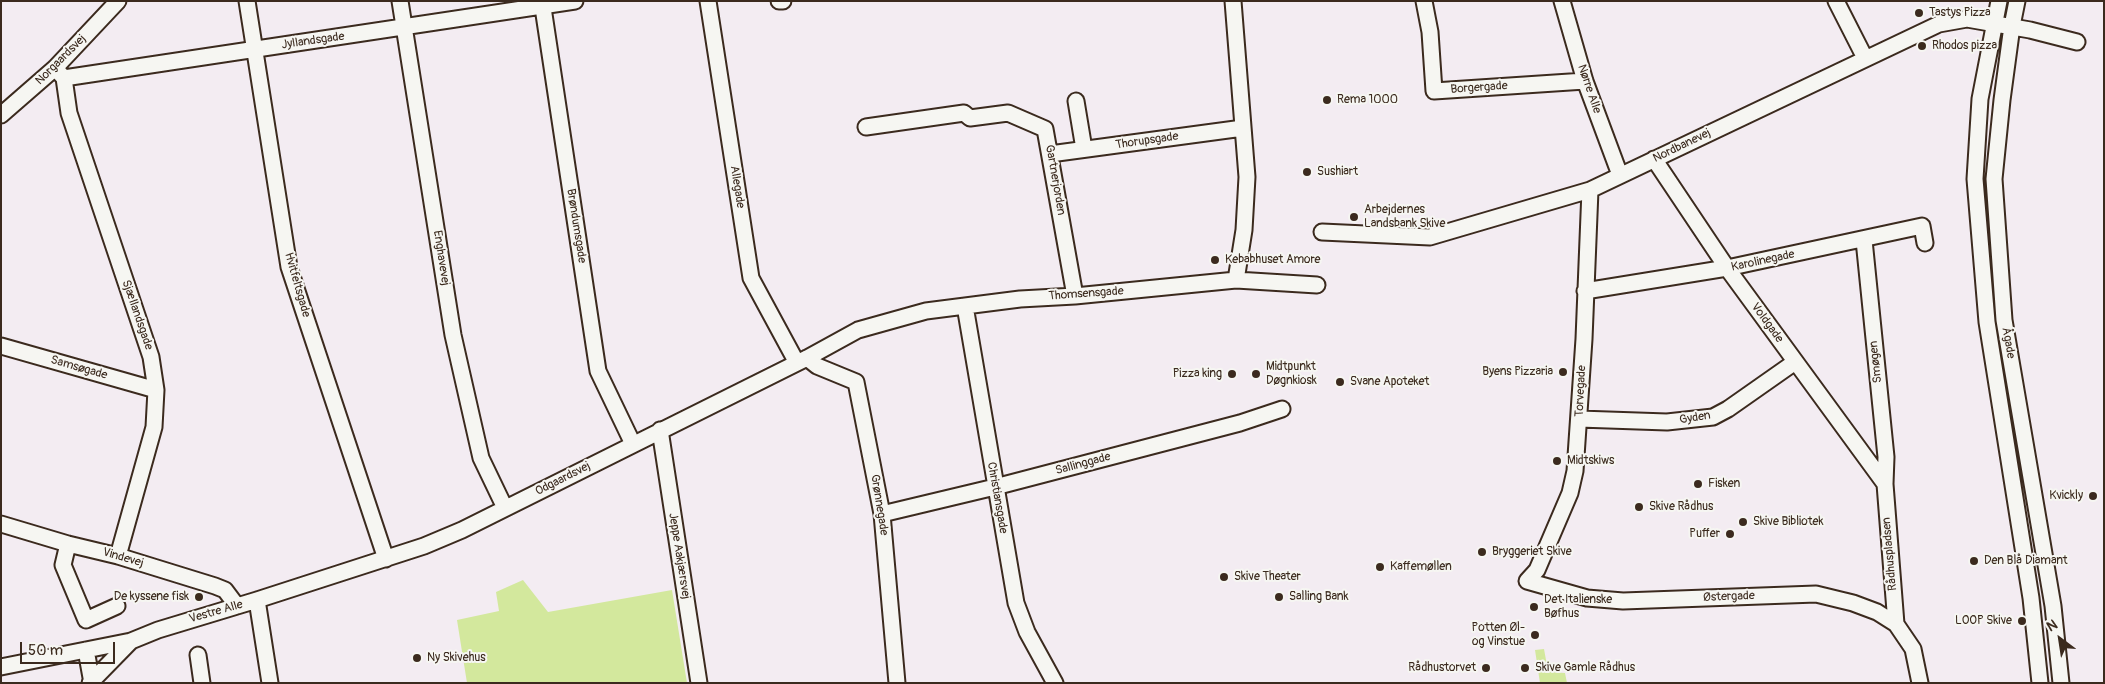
<!DOCTYPE html>
<html>
<head>
<meta charset="utf-8">
<style>
  body { margin:0 }
  #map { position:relative; width:2105px; height:684px; overflow:hidden; background:#f3ecf2; font-family:Pangolin,sans-serif }
  canvas { display:block }
  .frame { position:absolute; inset:0; border:2px solid #3b2a1e; pointer-events:none }
  .north { position:absolute; left:2035px; top:614px; width:50px; height:50px; -webkit-text-stroke:4px #f6f6f2; paint-order:stroke; rotate:329deg; font-size:14px; font-weight:700; line-height:20px; text-align:center; color:#3b2a1e }
  .north::after { content:''; display:block; margin:auto; width:18px; height:22px; background:#3b2a1e; clip-path:polygon(50% 0,100% 100%,50% 72%,0 100%) }
  .scale { position:absolute; left:20px; top:642px; width:95px; height:22px; box-sizing:border-box; border:2px solid #3b2a1e; border-top:0; padding-left:6px; font-size:15px; line-height:18px; white-space:nowrap; color:#3b2a1e; -webkit-text-stroke:4px #f6f6f2; paint-order:stroke }
</style>
</head>
<body>
<div id="map">
<canvas width="2105" height="684"></canvas>
<div class="frame"></div>
<div class="north">N</div>
<div class="scale">50 m</div>
</div>
<script>
const c = document.querySelector('canvas').getContext('2d');
c.lineJoin = 'round';
function fill(path, color) { c.fillStyle = color; c.fill(path, 'evenodd'); }
function trace(path, color, width, dash) { c.strokeStyle = color; c.lineWidth = width; c.lineCap = dash ? 'butt' : 'round'; c.setLineDash(dash || []); c.stroke(path); }
function label(font, color, halo, rows, align = 'center') {
  c.font = font + ' Pangolin,sans-serif'; c.lineWidth = 4; c.setLineDash([]); c.textBaseline = 'middle'; c.strokeStyle = halo; c.fillStyle = color; for (const [text, x, y, turn = 0] of rows) {
    c.save(); c.translate(x, y); c.rotate((+turn || 0) * Math.PI / 180); c.textAlign = isNaN(turn) ? turn : align; if (halo) c.strokeText(text, 0, 0); c.fillText(text, 0, 0); c.restore();
  }
}
const green = new Path2D(`
  M523,580L548,612L672,590L687,683H467L457,620L499,611L496,592Z
  M1544,649L1546,660H1550V672L1565,673L1567,683H1540L1535,650Z`);
const minor = new Path2D(`
  M247,1L289,267L386,559
  M400,1L453,335L481,458L505,508
  M542,1L598,371L633,444
  M708,1L751,278L797,363
  M779,1H783
  M1233,1L1247,177L1244,230L1236,280
  M1424,1L1430,32L1434,91L1585,81
  M1562,1L1585,81L1620,175
  M1836,1L1865,58
  M1999,1L1980,99L1975,179L1987,322L2031,598L2040,683
  M2017,1L2012,26L2002,100L1994,179L2004,320L2053,606L2061,683
  M55,68L64,78L575,1
  M64,78L69,113L151,357L156,390L154,427L118,556
  M1076,101L1084,149
  M1,115L55,68L118,1
  M866,127L964,113L970,118L1008,113L1045,129L1075,296
  M1050,154L1243,128
  M1654,159L1727,268L1885,484
  M1590,190L1584,339L1575,471L1570,493L1537,570L1527,581L1587,598L1623,601L1816,594L1853,603L1877,612L1896,624L1913,649L1920,683
  M1322,232L1430,237L1590,190L1939,24L1967,19L2030,30L2077,42
  M1864,240L1886,457L1885,484L1896,624
  M1585,291L1727,268L1922,226L1925,243
  M965,306L1016,603L1027,632L1055,683
  M1,346L156,390
  M807,358L817,366L856,382L882,514L897,683
  M1579,419L1667,422L1713,417L1728,409L1795,362
  M660,430L699,683
  M882,514L995,487L1240,423L1282,409
  M1,524L68,544L118,556L215,586L225,590L237,606
  M68,544L63,565L86,620L117,606
  M257,600L270,683
  M86,650L92,683
  M198,655L202,683
  M1,667L131,641L158,630L257,600L424,546L462,530L807,358L858,330L926,311L1020,299L1075,296L1236,280L1317,285
  M90,683L131,641`);
const markers = [
  [1919,13,5,"#3b2a1e"],
  [1922,46,5,"#3b2a1e"],
  [1327,100,5,"#3b2a1e"],
  [1307,172,5,"#3b2a1e"],
  [1354,217,5,"#3b2a1e"],
  [1215,260,5,"#3b2a1e"],
  [1563,372,5,"#3b2a1e"],
  [1232,374,5,"#3b2a1e"],
  [1256,374,5,"#3b2a1e"],
  [1340,382,5,"#3b2a1e"],
  [1557,461,5,"#3b2a1e"],
  [1698,484,5,"#3b2a1e"],
  [2093,496,5,"#3b2a1e"],
  [1639,507,5,"#3b2a1e"],
  [1743,522,5,"#3b2a1e"],
  [1730,534,5,"#3b2a1e"],
  [1482,552,5,"#3b2a1e"],
  [1974,561,5,"#3b2a1e"],
  [1380,567,5,"#3b2a1e"],
  [1224,577,5,"#3b2a1e"],
  [199,597,5,"#3b2a1e"],
  [1279,597,5,"#3b2a1e"],
  [1534,607,5,"#3b2a1e"],
  [2022,621,5,"#3b2a1e"],
  [1535,635,5,"#3b2a1e"],
  [417,658,5,"#3b2a1e"],
  [1486,668,5,"#3b2a1e"],
  [1525,668,5,"#3b2a1e"]
];
const poiNames = [
  ["Tastys Pizza",1929,13],
  ["Rhodos pizza",1932,46],
  ["Rema 1000",1337,100],
  ["Sushiart",1317,172],
  ["Arbejdernes",1364,210],
  ["Landsbank Skive",1364,224],
  ["Kebabhuset Amore",1225,260],
  ["Midtpunkt",1266,367],
  ["Døgnkiosk",1266,381],
  ["Byens Pizzaria",1553,372,"right"],
  ["Pizza king",1222,374,"right"],
  ["Svane Apoteket",1350,382],
  ["Midtskiws",1567,461],
  ["Fisken",1708,484],
  ["Kvickly",2083,496,"right"],
  ["Skive Rådhus",1649,507],
  ["Skive Bibliotek",1753,522],
  ["Puffer",1720,534,"right"],
  ["Bryggeriet Skive",1492,552],
  ["Den Blå Diamant",1984,561],
  ["Kaffemøllen",1390,567],
  ["Skive Theater",1234,577],
  ["De kyssene fisk",189,597,"right"],
  ["Salling Bank",1289,597],
  ["Det Italienske",1544,600],
  ["Bøfhus",1544,614],
  ["LOOP Skive",2012,621,"right"],
  ["Potten Øl-",1525,628,"right"],
  ["og Vinstue",1525,642,"right"],
  ["Ny Skivehus",427,658],
  ["Rådhustorvet",1476,668,"right"],
  ["Skive Gamle Rådhus",1535,668]
];
const streetNames = [
  ["Jyllandsgade",313,41,-8],
  ["Norgaardsvej",61,60,-45],
  ["Borgergade",1479,88,-4],
  ["Nørre Alle",1589,89,71],
  ["Thorupsgade",1147,141,-8],
  ["Nordbanevej",1682,146,-26],
  ["Gartnerjorden",1055,180,80],
  ["Allegade",737,187,81],
  ["Brøndumsgade",576,226,81],
  ["Enghavevej",441,258,81],
  ["Karolinegade",1763,261,-12],
  ["Hvitfeltsgade",297,285,74],
  ["Thomsensgade",1086,294,-4],
  ["Sjællandsgade",137,315,71],
  ["Voldgade",1767,323,54],
  ["Ågade",2008,343,80],
  ["Smøgen",1876,362,-96],
  ["Samsøgade",79,368,16],
  ["Torvegade",1581,391,-87],
  ["Gyden",1695,418,-9],
  ["Sallinggade",1083,464,-15],
  ["Odgaardsvej",563,479,-27],
  ["Christiansgade",997,498,80],
  ["Grønnegade",879,505,81],
  ["Rådhuspladsen",1890,554,-95],
  ["Jeppe Aakjærsvej",679,556,81],
  ["Vindevej",123,558,16],
  ["Østergade",1729,597,-2],
  ["Vestre Alle",216,612,-16]
];
fill(green, '#d3e89d');
trace(minor, '#3b2a1e', 19);
trace(minor, '#f6f6f2', 15);
for (const [x, y, r, color] of markers) { const dot = new Path2D(); dot.arc(x, y, r, 0, 2 * Math.PI); c.fillStyle = color; c.fill(dot); trace(dot, '#f6f6f2', 2); }
label('12px', '#3b2a1e', '#f6f6f2', poiNames, 'left');
label('12px', '#3b2a1e', '#f6f6f2', streetNames);
</script>
</body>
</html>
